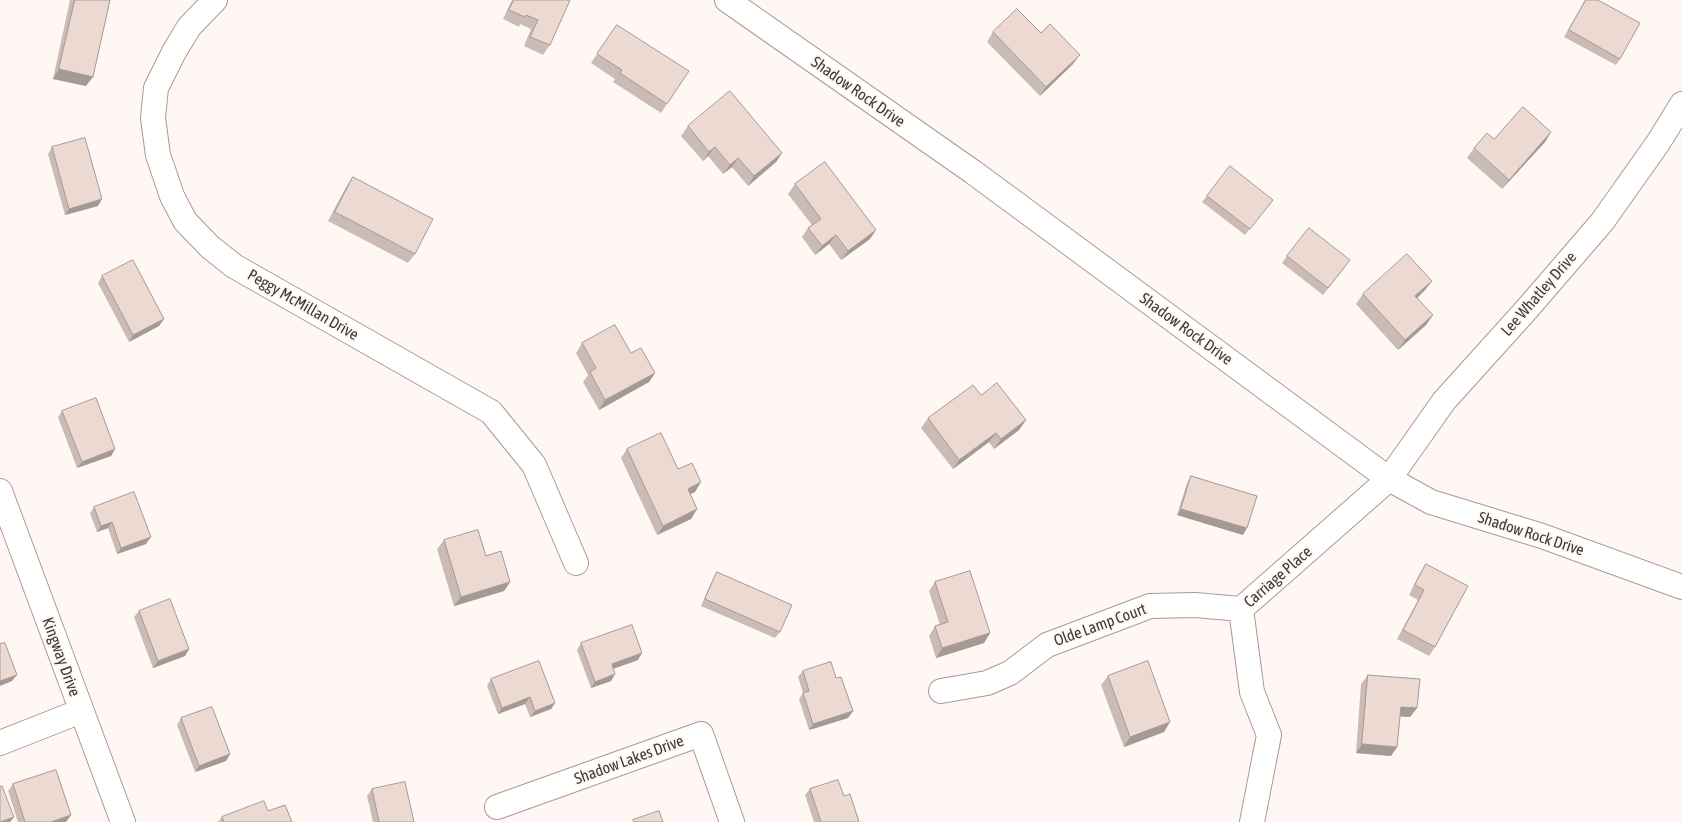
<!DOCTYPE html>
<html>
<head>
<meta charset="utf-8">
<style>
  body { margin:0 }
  canvas { display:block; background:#fff7f4 }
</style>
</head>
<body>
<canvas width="1682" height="822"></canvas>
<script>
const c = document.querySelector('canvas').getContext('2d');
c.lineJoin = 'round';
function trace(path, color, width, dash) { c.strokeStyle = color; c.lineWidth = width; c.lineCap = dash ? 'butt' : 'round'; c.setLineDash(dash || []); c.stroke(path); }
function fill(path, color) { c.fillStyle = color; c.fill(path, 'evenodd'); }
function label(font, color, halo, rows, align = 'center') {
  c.font = font + ' "Asap Condensed",sans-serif'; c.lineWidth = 4; c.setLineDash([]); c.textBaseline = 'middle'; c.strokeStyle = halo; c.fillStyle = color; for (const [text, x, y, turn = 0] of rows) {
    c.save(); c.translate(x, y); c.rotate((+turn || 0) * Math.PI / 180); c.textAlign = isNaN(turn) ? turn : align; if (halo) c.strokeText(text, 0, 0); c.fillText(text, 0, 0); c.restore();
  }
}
const minor = new Path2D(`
  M215,0L189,27L174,52L156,88L153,118L158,155L172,196L185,221L210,247L234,266L491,412L534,465L576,563
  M727,0L973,172L1389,479L1431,502L1542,536L1682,587
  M0,491L123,822
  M941,691L987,683L1010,673L1047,645L1150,606L1195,605L1241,609
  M0,743L81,711
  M497,807L701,734L732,822
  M1252,822L1269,735L1252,692L1241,609L1389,479L1444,401L1527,309L1602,222L1658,143L1682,104`);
const wall = new Path2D(`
  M70,0H110L86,86L53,79Z
  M512,0H570L550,45L543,55L524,46L531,29L520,24L519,27L503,19Z
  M1585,0H1598L1620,59L1616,65L1564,37Z
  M617,25L667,104L661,113L613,82L615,79L591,63Z
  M993,32L1041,33L1073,64L1040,96L987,42Z
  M688,126L782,153L776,162L748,186L732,167L723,174L708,156L703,161L681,136Z
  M1551,132L1545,142L1502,189L1467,158L1474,148L1494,139Z
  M52,147L98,206L65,215L48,154Z
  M353,177L415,254L408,263L328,221L346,187Z
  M795,184L870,239L841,260L829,244L815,255L802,237L808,228L812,225L788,194Z
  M1207,196L1273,200L1245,235L1202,202Z
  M1287,256L1345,267L1323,295L1282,263Z
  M102,276L164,319L159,326L129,342L98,283Z
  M1432,281L1425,290L1417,298L1433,315L1426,325L1398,350L1356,304L1363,294Z
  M582,343L631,353L655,373L649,382L599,410L583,382L588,375L576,353Z
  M981,395L1026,420L1019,430L994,449L989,442L953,469L921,428L928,418Z
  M62,411L115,449L111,456L77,468L58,417Z
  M627,449L678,469L695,492L690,494L697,509L691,519L657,535L621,458Z
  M1191,476L1243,535L1177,515L1187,483Z
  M94,507L146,544L117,554L108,528L97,532L90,513Z
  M444,540L486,556L510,582L504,591L454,606L437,549Z
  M1426,564L1435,647L1429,656L1397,639L1418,600L1409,595L1420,573Z
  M717,572L780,632L775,638L701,606L713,579Z
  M935,582L990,633L984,643L936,658L929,636L935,626L940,625L929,591Z
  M139,611L189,649L185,656L153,668L134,617Z
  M581,643L638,660L613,669L615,674L611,681L591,688L577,650Z
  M803,671L836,678L853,711L848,718L809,730L799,699L803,693L798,677Z
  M1368,675L1417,708L1410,717L1400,716L1397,747L1391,756L1356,753L1361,684Z
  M1108,676L1164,732L1124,747L1101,685Z
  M491,679L555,703L551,709L530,717L525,704L498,714L487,686Z
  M181,718L230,754L226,761L195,772L177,725Z
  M13,784L71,815L66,822H18L8,791Z
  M372,789L414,822H373L367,796Z
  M810,789L859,822H814L805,795Z
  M268,811L292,822H218L222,817Z`);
const shadedWall = new Path2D(`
  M1080,55L1073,64L1040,96L1046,87Z
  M59,69L93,77L86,86L53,79Z
  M1551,132L1545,142L1502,189L1509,180Z
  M715,147L708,156L703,161L709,152Z
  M782,153L776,162L748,186L754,176Z
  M738,158L732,167L723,174L730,165Z
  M102,199L98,206L65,215L69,209Z
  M876,230L870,239L841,260L848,251Z
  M836,235L829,244L815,255L822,246Z
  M1432,281L1425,290L1409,306L1415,296Z
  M1433,315L1426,325L1398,350L1405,340Z
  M164,319L159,326L129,342L133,335Z
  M655,373L649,382L599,410L605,400Z
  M1026,420L1019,430L994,449L1001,439Z
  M996,433L989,442L953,469L959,460Z
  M115,449L111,456L77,468L82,462Z
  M701,482L695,492L681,498L688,489Z
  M697,509L691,519L657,535L663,526Z
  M1181,509L1247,528L1243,535L1177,515Z
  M112,522L108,528L97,532L101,526Z
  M151,537L146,544L117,554L121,548Z
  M510,582L504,591L454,606L461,597Z
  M990,633L984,643L936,658L942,648Z
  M189,649L185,656L153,668L158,661Z
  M642,653L638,660L607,671L612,664Z
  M615,674L611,681L591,688L595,682Z
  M17,675L12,681L0,686V681Z
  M530,697L525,704L498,714L502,708Z
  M555,703L551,709L530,717L535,711Z
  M1401,707L1417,708L1410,717L1394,716Z
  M853,711L848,718L809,730L813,724Z
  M1170,722L1164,732L1124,747L1130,737Z
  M1362,744L1397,747L1391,756L1356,753Z
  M230,754L226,761L195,772L199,766Z
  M71,815L66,822H51Z
  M14,817L10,822H0Z`);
const building = new Path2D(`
  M75,0H110L93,77L59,69Z
  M514,0H570L550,45L530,37L538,20L526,15L525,17L509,10Z
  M1586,0H1598L1640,23L1620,59L1569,30Z
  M1017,9L1041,33L1050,24L1080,55L1046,87L993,32Z
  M617,25L689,71L667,104L620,73L622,70L597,54Z
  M730,91L782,153L754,176L738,158L730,165L715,147L709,152L688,126Z
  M1523,107L1551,132L1509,180L1474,148L1487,133L1494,139Z
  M85,138L102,199L69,209L52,147Z
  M825,162L876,230L848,251L836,235L822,246L808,228L821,219L795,184Z
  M1230,166L1273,200L1250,229L1207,196Z
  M353,177L433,219L415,254L335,212Z
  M1309,228L1350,260L1328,288L1287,256Z
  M1407,254L1432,281L1415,296L1433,315L1405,340L1363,294Z
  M133,260L164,319L133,335L102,276Z
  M615,325L631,353L641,348L655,373L605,400L590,372L596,368L582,343Z
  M997,383L1026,420L1001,439L996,433L959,460L928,418L973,385L981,395Z
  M96,398L115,449L82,462L62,411Z
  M661,433L678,469L692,463L701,482L688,489L697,509L663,526L627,449Z
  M1191,476L1257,496L1247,528L1181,509Z
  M134,492L151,537L121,548L112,522L101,526L94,507Z
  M478,530L486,556L501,551L510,582L461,597L444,540Z
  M1426,564L1468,586L1435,647L1403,630L1424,590L1415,585Z
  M970,571L990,633L942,648L935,626L948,622L935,582Z
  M717,572L792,605L780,632L705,599Z
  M170,599L189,649L158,661L139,611Z
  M632,625L642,653L612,664L615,674L595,682L581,643Z
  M5,643L17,675L0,681V644Z
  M539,661L555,703L535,711L530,697L502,708L491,679Z
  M1148,661L1170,722L1130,737L1108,676Z
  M831,662L836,678L841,677L853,711L813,724L803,693L809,691L803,671Z
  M1368,675L1420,679L1417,708L1401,707L1397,747L1362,744Z
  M212,707L230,754L199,766L181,718Z
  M56,770L71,815L51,822H25L13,784Z
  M838,780L844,796L850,794L859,822H821L810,789Z
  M405,782L414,822H379L372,789Z
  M2,786L14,817L0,822V787Z
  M264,801L268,811L285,805L292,822H224L222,817Z
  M659,811L663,822H634L633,820Z`);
const streetNames = [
  ["Shadow Rock Drive",858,92,35],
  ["Lee Whatley Drive",1539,294,-49],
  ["Peggy McMillan Drive",303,305,30],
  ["Shadow Rock Drive",1186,329,36],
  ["Shadow Rock Drive",1531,534,18],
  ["Carriage Place",1278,577,-41],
  ["Olde Lamp Court",1100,625,-20],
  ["Kingway Drive",61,657,70],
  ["Shadow Lakes Drive",629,760,-20]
];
trace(minor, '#ab9a92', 26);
trace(minor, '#fff', 24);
fill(wall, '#cbbbb5');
fill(shadedWall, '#a59993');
fill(building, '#ecdad2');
trace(building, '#a59993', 1);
label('16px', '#413936', '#fff7f4', streetNames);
</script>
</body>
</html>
